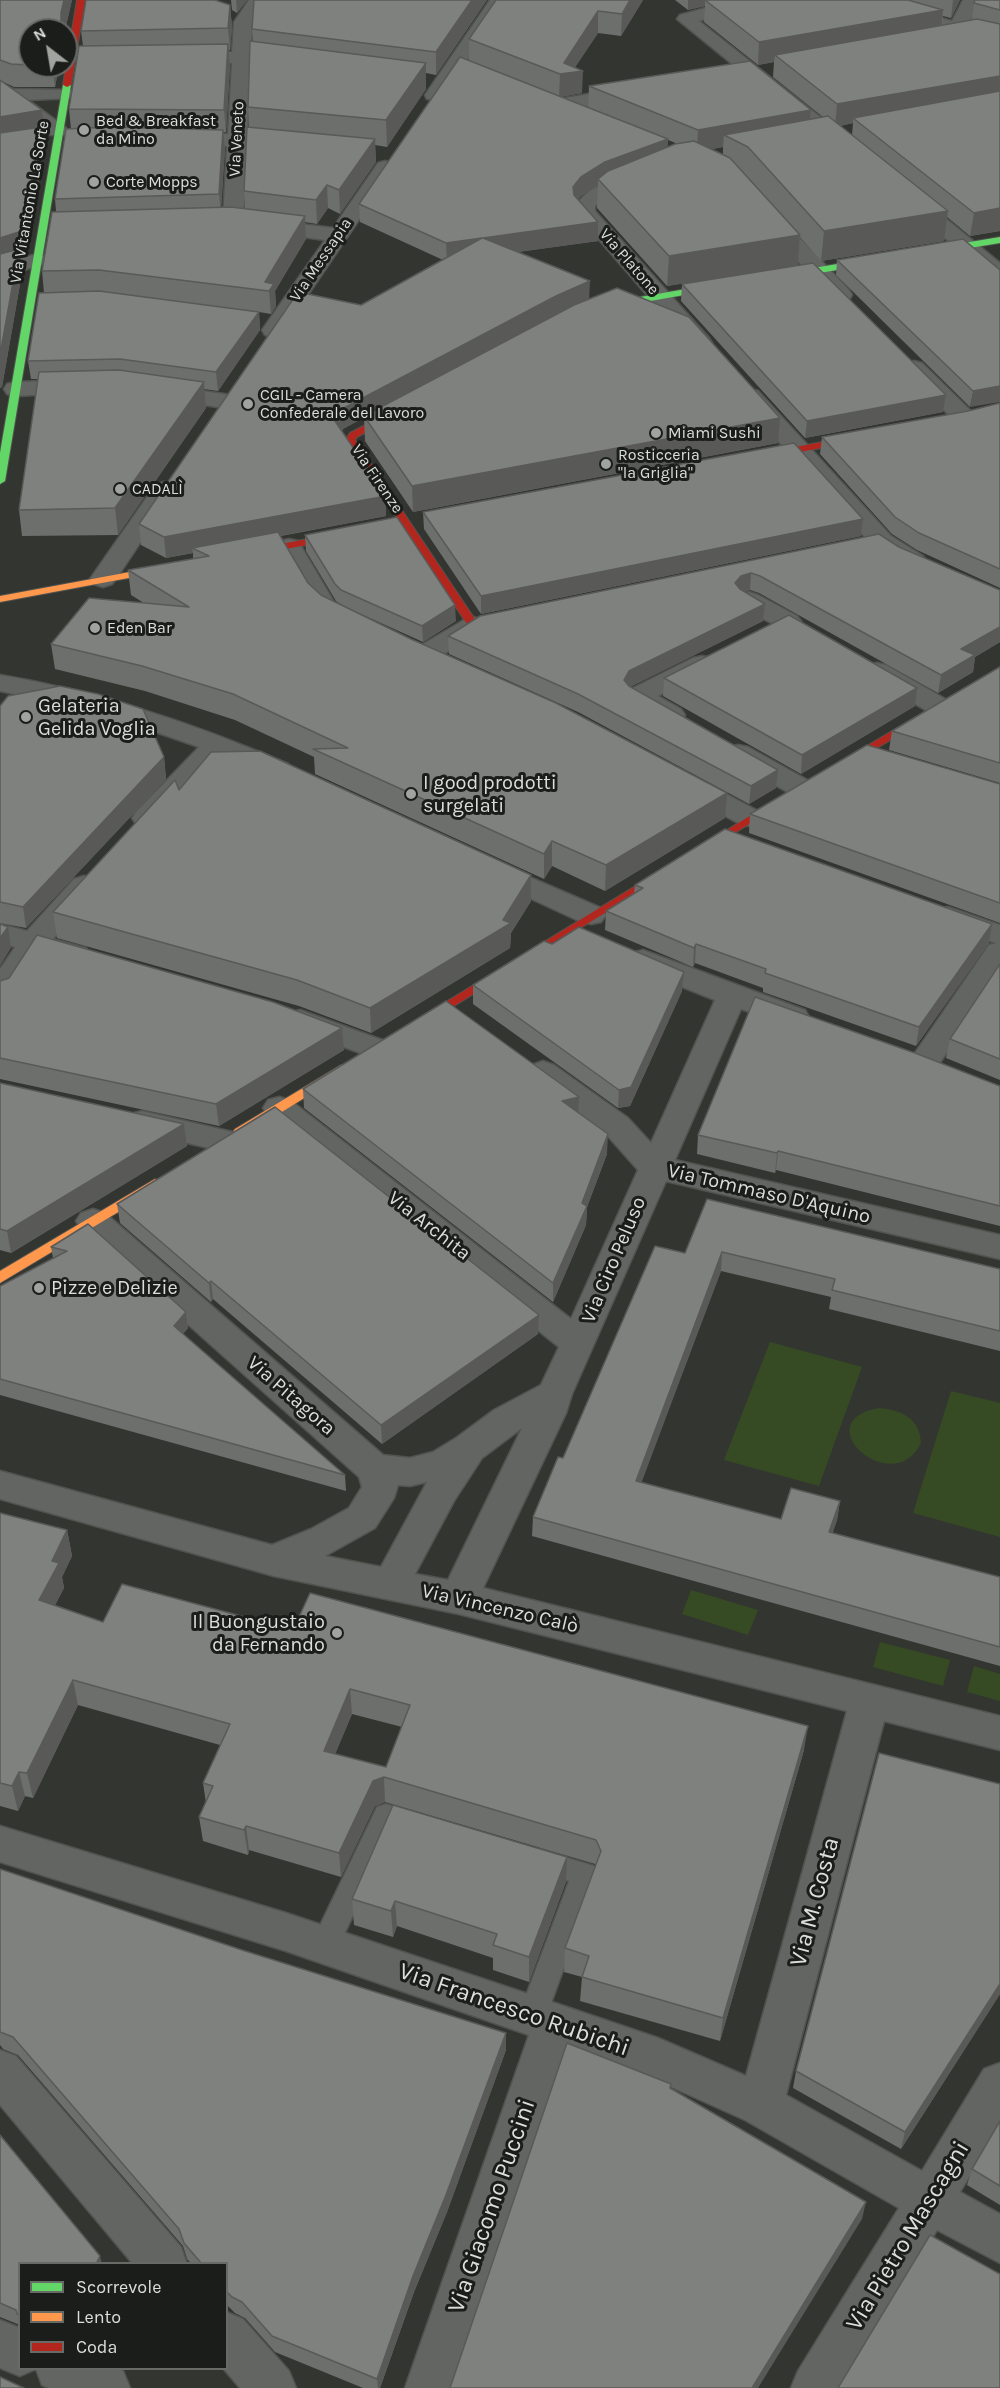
<!DOCTYPE html>
<html>
<head>
<meta charset="utf-8">
<style>
  body { margin:0 }
  #map { position:relative; width:1000px; height:2388px; overflow:hidden; background:#333531; font-family:Karla,sans-serif }
  canvas { display:block }
  .legend { position:absolute; left:18px; top:2262px; width:210px; height:108px; box-sizing:border-box; background:#1b1d1a; border:2px solid #686a66; margin:0; padding:8px 10px; list-style:none; font-size:18px; color:#dbded9 }
  .legend li { display:flex; align-items:center; gap:12px; height:30px }
  .legend b { width:30px; border:2px solid #686a66 }
  .north { position:absolute; left:18px; top:18px; width:60px; height:60px; box-sizing:border-box; background:#1b1d1a; border:2px solid #686a66; border-radius:50%; rotate:329deg; font-size:16px; font-weight:700; line-height:24px; text-align:center; color:#dbded9 }
  .north::after { content:''; display:block; margin:auto; width:21px; height:27px; background:#a0a39e; clip-path:polygon(50% 0,100% 100%,50% 72%,0 100%) }
</style>
</head>
<body>
<div id="map">
<canvas width="1000" height="2388"></canvas>
<ul class="legend">
<li><b style="height:8px;background:#63d668"></b>Scorrevole</li>
<li><b style="height:8px;background:#ff974d"></b>Lento</li>
<li><b style="height:8px;background:#b3261e"></b>Coda</li>
</ul>
<div class="north">N</div>
</div>
<script>
const c = document.querySelector('canvas').getContext('2d');
c.lineJoin = 'round';
function fill(path, color) { c.fillStyle = color; c.fill(path, 'evenodd'); }
function trace(path, color, width, dash) { c.strokeStyle = color; c.lineWidth = width; c.lineCap = dash ? 'butt' : 'round'; c.setLineDash(dash || []); c.stroke(path); }
function label(font, color, halo, rows, align = 'center') {
  c.font = font + ' Karla,sans-serif'; c.lineWidth = 6; c.setLineDash([]); c.textBaseline = 'middle'; c.strokeStyle = halo; c.fillStyle = color; for (const [text, x, y, turn = 0] of rows) {
    c.save(); c.translate(x, y); c.rotate((+turn || 0) * Math.PI / 180); c.textAlign = isNaN(turn) ? turn : align; if (halo) c.strokeText(text, 0, 0); c.fillText(text, 0, 0); c.restore();
  }
}
const green = new Path2D(`
  M770,1342L862,1367L819,1486L724,1460Z
  M951,1391L1000,1403V1537L913,1513Z
  M879,1408C901,1410 920,1418 921,1443C893,1501 804,1421 879,1408Z
  M691,1590L758,1610L748,1635L682,1614Z
  M880,1642L950,1660L943,1686L873,1667Z
  M974,1666L1000,1674V1701L967,1692Z`);
const lane = new Path2D(`
  M386,1804L423,1816L427,1824L423,1832L414,1836L393,1829L335,1954L325,1957L315,1954L311,1945L315,1936L377,1807Z
  M539,1849L594,1866L598,1874L546,2017L542,2026L532,2030L522,2026L518,2017L569,1881L530,1869L526,1861L530,1853Z`);
const street = new Path2D(`
  M249,0H267L252,22L251,53L294,58L301,60L303,64L301,68L294,70L250,64L247,135L290,139L297,141L300,145L297,149L290,151L247,147L243,221L240,225L233,227L226,225L223,221L227,146L179,145L172,143L169,139L172,135L179,133L228,134L232,63L184,65L177,63L175,59L177,55L184,53L232,52L234,22Z
  M490,0H508L441,99H427L425,95Z
  M734,0H763L760,4L699,21L853,143L856,147L853,151H839L677,19L680,15Z
  M847,0H876L952,21L963,0H981L968,26L1000,34V45L850,4Z
  M0,83L13,89L73,90L75,94L73,98L28,100L65,127L68,131L65,135H51L1,99Z
  M633,87L640,89L642,93L640,97L558,111L551,109L548,105L551,101L558,99Z
  M385,161L392,163L395,167L284,330L281,335L273,337L265,335L262,330L325,240L260,231L253,229L250,225L253,221L260,219L333,228L378,163Z
  M640,170L647,172L650,176L647,180L616,192L595,206V211L709,338L712,343L709,348L701,350L693,348L575,212L574,207C589,186 615,176 640,170Z
  M911,194L918,196L1000,263V280L993,278L904,204L901,200L904,196Z
  M768,210L775,212L849,290L852,295L849,300L841,301L833,300L761,220L758,216L761,212Z
  M37,254L44,256L47,260L44,264L0,277V264Z
  M914,361L922,363L973,413L977,418L973,423L965,425L957,423L906,373L903,368L906,363Z
  M82,380L90,382L93,387L90,392L15,396L7,394L4,389L7,384L15,382Z
  M160,385L224,394L232,396L235,401L232,406L224,408L152,397L149,392L152,387Z
  M750,389L758,391L891,536L923,556L926,561L923,566L914,568L905,566L873,546L742,401L739,396L742,391Z
  M164,482L172,484L176,489L116,579L112,584L103,587L94,584L90,579L156,484Z
  M289,539L298,541L334,602L353,615L357,620L353,625C315,635 292,573 277,546L280,541Z
  M749,592L758,595L797,616L801,621L797,626C777,631 757,615 740,605L736,600L740,595Z
  M473,617L482,620L486,625L482,630L431,662L422,664L413,662L409,656L413,650L464,620Z
  M702,656L711,658L715,664L711,670L658,696L681,709L685,715L681,721C681,721 672,723 672,723C661,723 631,705 625,696L629,690L693,658Z
  M877,663L886,665L947,700L951,706L947,712L938,714L929,712L868,677L864,671L868,665Z
  M0,675C101,692 195,724 288,764L292,770L288,776L278,778L221,756L156,824L146,826L136,824L132,818L136,812L199,747L98,712L0,691Z
  M738,745L748,747L811,782L815,788L811,794L801,796L791,794L728,759L724,753L728,747Z
  M686,776L696,778L760,812L764,818L760,824L750,826L740,824L676,790L672,784L676,778Z
  M490,860L601,908L606,915L601,922L591,924L581,922L480,875L476,869L480,863Z
  M84,876L94,879L99,885L53,939L86,948L90,955L86,962L75,965L40,955L11,999L0,1002V969L15,947L0,943V924L27,931L74,879Z
  M948,907L1000,925V974L935,1070L924,1074L913,1070L908,1063L989,945L996,943L938,923L933,916L938,909Z
  M643,950L805,1010L809,1017L805,1024L794,1027L741,1009L675,1160L1000,1235V1259L666,1181L572,1394L566,1413L483,1588L1000,1716V1750L884,1721L786,2095L922,2171L984,2069L1000,2063V2125L960,2192L1000,2214V2263L937,2230L842,2388H791L798,2371L899,2208L745,2120L649,2077L568,2049L453,2388H405L529,2035L286,1951L0,1862V1826L286,1913L555,2003L658,2038L746,2076L847,1711L459,1614L274,1576L0,1499V1471L272,1545L311,1529L349,1508L362,1487L359,1477L81,1229L76,1221L81,1213L93,1209L105,1213L383,1455L410,1458L433,1452L456,1438L494,1410L541,1385L559,1347L268,1116L263,1108L268,1100L279,1097L290,1100L571,1319L638,1170L606,1134L532,1079L527,1072L532,1065L543,1061L554,1065L628,1118L651,1143L715,1000L632,967L628,960L632,953ZM522,1428L448,1580L415,1574L454,1501L482,1458ZM427,1482L381,1567L325,1556L375,1528L394,1498L398,1485L410,1486Z
  M300,1010L385,1041L390,1048L385,1055L374,1058L289,1027L285,1020L289,1013Z
  M142,1111L237,1133L242,1141L237,1149L226,1152L131,1130L126,1122L131,1114Z
  M0,2050L16,2056L181,2247L187,2264H133L0,2105Z
  M226,2312L243,2319L289,2371L296,2388H240L223,2368H226Z
  M0,2320L20,2328V2368H117L123,2371L130,2388H49L42,2385L36,2369L20,2376L0,2368Z`);
const fast = new Path2D(`
  M67,83L71,85L5,481L0,484V453L63,85Z
  M1000,237V243L777,280L773,277L777,274Z
  M726,282L730,285L729,287L600,310L596,307L600,304Z`);
const slow = new Path2D(`
  M173,564L177,565V569L0,602V596Z
  M341,1065L347,1069L346,1072L245,1135H235L233,1132L235,1129Z
  M155,1179L162,1184L160,1187L0,1283V1271Z`);
const jam = new Path2D(`
  M77,0H85L71,85L67,87L63,85Z
  M402,406L410,408L357,437L355,440L476,621L512,613L517,616L516,618L469,627L345,440L350,433Z
  M866,434L871,437L869,439L757,460L752,457L757,454Z
  M350,531L354,532V536L244,557L239,554L244,551Z
  M1000,667V675L838,771L834,772L828,769Z
  M789,792L793,793V797L415,1030L411,1031L405,1027Z`);
const wall = new Path2D(`
  M0,0H72L65,30H30V66H59L55,87H14L1,81L44,133H42L44,150L26,255L20,257L22,273L2,387L0,388Z
  M231,0H247L237,13L232,10Z
  M254,0H487L436,75L426,73V89L387,147L375,145L376,162L340,214L328,208L317,224L305,222L306,239L275,291L276,306L271,314L259,312L260,330L218,391L204,389L206,408L118,535L22,536L19,510L38,379H31L28,361L44,293L42,271L56,211L55,199L71,129L69,109L83,46L81,31L230,5L232,27L230,50H228L230,65L226,132H223L225,148L221,207L245,209L244,191L249,127L248,107L253,42L252,29Z
  M643,0L621,36L598,33L575,67L582,93L560,97L588,108L589,86L811,110L810,119L823,117L773,77L774,62L758,65L704,22L705,6L688,10L675,0H960L951,18L943,16L942,26L972,20L974,3L1000,0V231L970,236L947,217L944,241L821,261L800,237L798,265L667,286L597,208L598,185L581,196L578,199L598,222V241L517,252L589,299L778,443L413,512L365,441L364,417L343,429L342,431L386,516L281,536L308,583L321,595L341,605L336,601L306,551L305,535L456,621L423,642L354,611L725,818L605,891L552,866L544,879L315,774L314,757L235,720L145,691L55,669L51,644L144,603L131,595L128,570L193,559V553L166,558L141,545L139,524L361,305L443,260L360,222L359,204L469,61V39ZM853,123L852,135L840,126ZM668,140L678,144L667,147ZM723,147V154L712,149Z
  M837,260L1000,270L970,407L836,275Z
  M682,284L946,395L943,412L805,438L681,301Z
  M1000,403V588L917,550L892,534L820,454L822,437L968,411Z
  M423,512L863,519L861,536L481,614L424,529Z
  M899,547L1000,590V642L975,657L973,672L938,693L759,593L750,590L744,592L765,604L763,621L630,687L776,788L749,804L578,712L449,654L448,636L480,616Z
  M1000,667V783L889,750L892,731Z
  M664,678L915,706L801,774L663,696Z
  M0,706L164,757L166,779L26,928L0,923Z
  M1000,784V923L749,833L750,814Z
  M179,790L531,901L511,933L510,948L371,1033L299,1006L57,938L53,912Z
  M635,885L992,924L989,943L916,1046L763,992V988L695,963L693,967L605,930L606,911L634,893Z
  M1000,964V1080L946,1058L950,1039Z
  M0,981L344,1050L219,1126L0,1079Z
  M473,985L682,991L630,1106L618,1108L473,1004Z
  M0,1083L184,1124L187,1146L11,1253L0,1250Z
  M1000,1086V1226L776,1170L775,1173L697,1154L698,1135Z
  M303,1089L578,1113L607,1154L587,1207L586,1225L553,1302L304,1108Z
  M707,1199L1000,1269V1351L829,1309L831,1297L721,1271L641,1482L781,1519L840,1501L837,1520L832,1533L1000,1577V1666L532,1536L533,1517L563,1458L685,1253Z
  M117,1204L538,1334L382,1444L213,1299L211,1302L120,1223Z
  M88,1224L186,1312L188,1328L183,1334L345,1475L346,1491L0,1395V1286L53,1258L51,1247Z
  M0,1513L67,1530L72,1556L62,1577L64,1588L55,1605L103,1622L293,1630L804,1750L720,2041L580,2001L582,1977L564,1972L565,1948L596,1866L595,1864L385,1802L375,1806L341,1877L249,1850L248,1855L203,1841L199,1817L206,1803L203,1783L220,1745L78,1705L33,1798L25,1796L18,1811L0,1806ZM352,1714L402,1727L386,1767L335,1754Z
  M1000,1784V1994L901,2149L793,2088L796,2071Z
  M0,1869L506,2050L447,2212L414,2292L380,2388H363L275,2352L245,2318L235,2313L226,2304V2264H192L187,2259L183,2246L18,2055L3,2049L0,2045Z
  M566,1882L529,1982L493,1970V1958L397,1926L393,1937L354,1925L352,1899Z
  M1000,2121V2205L967,2185L972,2169Z
  M0,2135L20,2264V2325L0,2317Z`);
const shadedWall = new Path2D(`
  M64,0H72L65,30H61V13Z
  M236,0H247L237,13Z
  M472,0H487L436,75V52Z
  M630,0H643L621,36L622,14Z
  M688,0H726H705V6L688,10Z
  M953,0H960L951,18Z
  M230,5L232,27L230,50L228,28Z
  M943,10L941,32L775,55L774,62L758,65L759,42Z
  M598,11V33L572,72L583,71L582,93L559,97L560,74L564,63Z
  M228,44L230,65L226,132L224,110Z
  M426,63V89L387,147L386,120Z
  M52,66H59L55,87Z
  M1000,76V98L853,118V123L835,127L837,104Z
  M42,110L44,133H42L44,150L26,255L20,257L22,273L2,387L0,388V117Z
  M811,110L809,132L724,135L723,147L697,152L698,130Z
  M223,130L225,148L221,213L219,194Z
  M375,139L376,162L340,214L339,190Z
  M668,139L667,158L598,179V185L581,196L572,206L573,187L581,177L605,162Z
  M327,185L328,208L317,224L316,200Z
  M1000,208V231L970,236L974,213Z
  M948,211L944,241L821,261L824,231Z
  M305,216L306,239L275,291L276,306L271,314L269,291L265,282Z
  M598,222V241L483,257V238Z
  M800,235L798,265L667,286L669,256Z
  M482,238L447,262L446,243Z
  M590,281L589,301L556,315L343,429L336,441L335,421L342,409L556,296Z
  M259,312L260,330L218,391L216,372Z
  M204,382L206,408L118,535L115,508Z
  M1000,386V402L970,407L973,391Z
  M946,395L943,412L805,438L807,421Z
  M780,418L778,443L413,512L412,486Z
  M386,496V516L199,551L192,548L193,553L166,558L164,537Z
  M863,519L861,536L481,614V596Z
  M751,573L750,590L739,593L735,583L741,576Z
  M765,604L763,621L628,688L624,680L629,671Z
  M455,605L456,621L423,642L422,626Z
  M1000,627V642L975,657L973,672L938,693L941,675L961,649Z
  M917,688L915,706L801,774L802,755Z
  M164,757L166,779L26,928L23,907Z
  M778,770L776,788L749,804L751,786Z
  M727,793L725,818L605,891L606,865Z
  M552,841V866L544,879V854Z
  M531,875V901L511,933L510,948L371,1033L370,1008L503,920Z
  M992,924L989,943L916,1046L919,1027Z
  M8,927L11,948L0,966V938Z
  M696,944L695,963L693,967L694,948Z
  M684,972L682,991L630,1106L618,1108L619,1090Z
  M342,1028L344,1050L219,1126L216,1104Z
  M579,1097L578,1117L562,1101Z
  M184,1124L187,1146L11,1253L7,1231Z
  M608,1134L607,1154L587,1207L586,1225L553,1302V1283L582,1203Z
  M778,1151L776,1170L775,1173L777,1153Z
  M722,1252L721,1271L635,1500L636,1481Z
  M211,1281L213,1299L211,1302L209,1283Z
  M186,1312L188,1328L176,1342L174,1326Z
  M539,1315L538,1334L382,1444L381,1425Z
  M840,1501L837,1520L827,1551L829,1532Z
  M67,1530L72,1556L62,1577L64,1588L45,1625L39,1600L52,1561Z
  M73,1680L78,1705L33,1798L27,1773Z
  M350,1689L352,1714L326,1776L324,1751Z
  M808,1726L804,1750L720,2041L723,2018Z
  M19,1772L25,1796L18,1811L12,1786Z
  M384,1777L385,1802L375,1806L341,1877L339,1853L373,1781Z
  M246,1826L249,1850L248,1855L244,1830Z
  M567,1857L566,1882L529,1982V1957Z
  M395,1901L397,1926L393,1937L391,1911Z
  M1000,1984V1994L901,2149L905,2132Z
  M506,2033V2050L447,2212L414,2292L380,2388H378L377,2379L413,2276Z
  M866,2202L862,2219L758,2388H752Z
  M100,2256L102,2264H96Z`);
const building = new Path2D(`
  M0,0H64L61,13V30H30V65L11,64L0,60Z
  M86,0H215L230,5L228,28L81,31Z
  M254,0H472L436,52L252,29Z
  M496,0H630L622,14L598,11L564,63L583,71L560,74L469,39Z
  M705,0H908L943,10L759,42Z
  M975,0H1000V10L974,3Z
  M977,19L1000,24V76L837,104L775,55Z
  M250,41L426,63L386,120L248,107Z
  M228,44L224,110L69,109L79,46Z
  M460,57L668,139L605,162L581,177L573,187L574,195L598,222L483,238L590,281L556,296L342,409L335,421L386,496L164,537L139,524L298,292L361,305L482,238L446,243L359,204Z
  M750,61L811,110L698,130L589,86Z
  M0,80L42,110L0,117Z
  M1000,91V208L974,213L853,118Z
  M828,116L948,211L824,231L748,147L724,135Z
  M41,127L22,231L0,238V133Z
  M111,127L223,130L219,194L55,199L66,129Z
  M247,127L375,139L339,190L327,185L316,200L244,191Z
  M694,141L730,158L800,235L669,256L598,179L608,171L675,144Z
  M231,207L305,216L265,282L274,284L269,291L99,270L42,271L52,212Z
  M963,239L1000,270V386L973,391L837,260Z
  M19,249L0,355V254Z
  M813,263L946,395L807,421L682,284Z
  M617,288L689,317L780,418L412,486L364,416L574,305Z
  M99,291L259,312L216,372L120,359L28,361L39,293Z
  M119,370L204,382L115,508L19,510L39,372Z
  M1000,403V569L919,533L895,517L822,437L968,411Z
  M794,443L863,519L481,596L423,512Z
  M397,517L455,605L422,626L341,590L335,584L305,535Z
  M278,532L308,583L321,595L411,639L556,703L727,793L606,865L552,841L544,854L313,749L348,748L233,694L142,666L51,644L89,598L189,607L128,570L209,556L192,548Z
  M879,534L899,547L1000,590V627L961,649L975,655L941,675L760,576L751,573L741,576L735,583L740,589L765,604L629,671L624,680L629,686L778,770L751,786L578,694L448,636L480,616Z
  M789,615L917,688L802,755L664,678Z
  M1000,667V763L892,731Z
  M60,686L98,694L143,709L164,757L23,907L0,902V706L8,696Z
  M867,745L1000,784V903L750,814Z
  M260,751L531,875L503,920L511,923L370,1008L297,980L53,912L175,780L179,790L211,752Z
  M725,829L992,924L919,1027L765,973L766,969L696,944L694,948L606,911L643,888L635,885Z
  M0,924L8,927L0,938Z
  M579,927L684,972L631,1087L619,1090L473,985L544,941L552,944Z
  M37,935L273,1002L342,1028L216,1104L0,1058V981L9,978Z
  M1000,964V1059L950,1039Z
  M755,997L915,1053L1000,1086V1206L778,1151L777,1153L698,1135Z
  M446,1001L579,1097L562,1101L608,1134L582,1203L587,1206L553,1283L303,1089Z
  M0,1083L184,1124L7,1231L0,1229Z
  M275,1107L539,1315L381,1425L211,1281L209,1283L117,1204Z
  M707,1199L1000,1269V1331L832,1290L835,1279L722,1252L636,1481L781,1519L791,1488L840,1501L829,1532L1000,1577V1647L533,1517L558,1457L563,1458L655,1246L685,1253Z
  M88,1224L186,1312L174,1326L345,1475L0,1379V1286L67,1251L51,1247Z
  M0,1513L67,1530L52,1561L59,1563L39,1600L103,1622L122,1584L293,1630L310,1593L808,1726L723,2018L582,1977L589,1956L565,1948L601,1851L596,1840L384,1777L373,1781L339,1853L246,1826L244,1830L199,1817L213,1786L203,1783L230,1724L73,1680L27,1773L19,1772L12,1786L0,1783ZM350,1689L410,1705L386,1767L324,1751Z
  M879,1753L1000,1784V1984L905,2132L796,2071Z
  M393,1805L567,1857L529,1957L493,1945L497,1934L395,1901L391,1911L352,1899Z
  M0,1869L242,1950L506,2033L446,2195L413,2276L377,2379L272,2336L242,2302L232,2297L226,2291V2264H202L184,2243L179,2229L13,2037L0,2032Z
  M567,2043L671,2084L670,2088L866,2202L752,2388H450Z
  M1000,2121V2186L972,2169Z
  M0,2135L100,2256L96,2264H20V2315L17,2314L16,2310L0,2303Z
  M930,2235L1000,2274V2388H838Z
  M0,2377L24,2388H0Z`);
const markers = [
  [84,130,6,"#a0a39e"],
  [94,182,6,"#a0a39e"],
  [248,404,6,"#a0a39e"],
  [656,433,6,"#a0a39e"],
  [606,464,6,"#a0a39e"],
  [120,489,6,"#a0a39e"],
  [95,628,6,"#a0a39e"],
  [26,717,6,"#a0a39e"],
  [411,794,6,"#a0a39e"],
  [39,1288,6,"#a0a39e"],
  [337,1633,6,"#a0a39e"]
];
const farPoinames = [
  ["Bed & Breakfast",96,121],
  ["da Mino",96,139],
  ["Corte Mopps",106,182],
  ["CGIL - Camera",260,395],
  ["Confederale del Lavoro",260,413],
  ["Miami Sushi",668,433],
  ["Rosticceria",618,455],
  ["\"la Griglia\"",618,473],
  ["CADALÌ",132,489],
  ["Eden Bar",107,628]
];
const farStreetnames = [
  ["Via Veneto",237,139,-87],
  ["Via Vitantonio La Sorte",30,202,-80],
  ["Via Messapia",321,260,-56],
  ["Via Platone",629,262,49],
  ["Via Firenze",377,479,56]
];
const poiNames = [
  ["Gelateria",38,706],
  ["Gelida Voglia",38,729],
  ["I good prodotti",423,783],
  ["surgelati",423,806],
  ["Pizze e Delizie",51,1288],
  ["Il Buongustaio",325,1622,"right"],
  ["da Fernando",325,1645,"right"]
];
const streetNames = [
  ["Via Tommaso D'Aquino",769,1194,13],
  ["Via Archita",429,1226,38],
  ["Via Ciro Peluso",614,1260,-67],
  ["Via Pitagora",291,1396,41],
  ["Via Vincenzo Calò",500,1609,13]
];
const nearStreetnames = [
  ["Via M. Costa",815,1902,-75],
  ["Via Francesco Rubichi",514,2010,19],
  ["Via Giacomo Puccini",492,2206,-71],
  ["Via Pietro Mascagni",908,2236,-59]
];
fill(green, '#364b23');
trace(lane, '#51534f', 3);
trace(street, '#51534f', 3);
trace(fast, '#51534f', 2);
trace(slow, '#51534f', 2);
trace(jam, '#51534f', 2);
fill(lane, '#636562');
fill(street, '#636562');
fill(fast, '#63d668');
fill(slow, '#ff974d');
fill(jam, '#b3261e');
fill(wall, '#6d6f6c');
fill(shadedWall, '#595a58');
fill(building, '#7f817e');
trace(building, '#595a58', 1.5);
for (const [x, y, r, color] of markers) { const dot = new Path2D(); dot.arc(x, y, r, 0, 2 * Math.PI); c.fillStyle = color; c.fill(dot); trace(dot, '#1b1d1a', 2); }
label('16px', '#dbded9', '#1b1d1a', farPoinames, 'left');
label('16px', '#dbded9', '#1b1d1a', farStreetnames);
label('20px', '#dbded9', '#1b1d1a', poiNames, 'left');
label('20px', '#dbded9', '#1b1d1a', streetNames);
label('24px', '#dbded9', '#1b1d1a', nearStreetnames);
</script>
</body>
</html>
